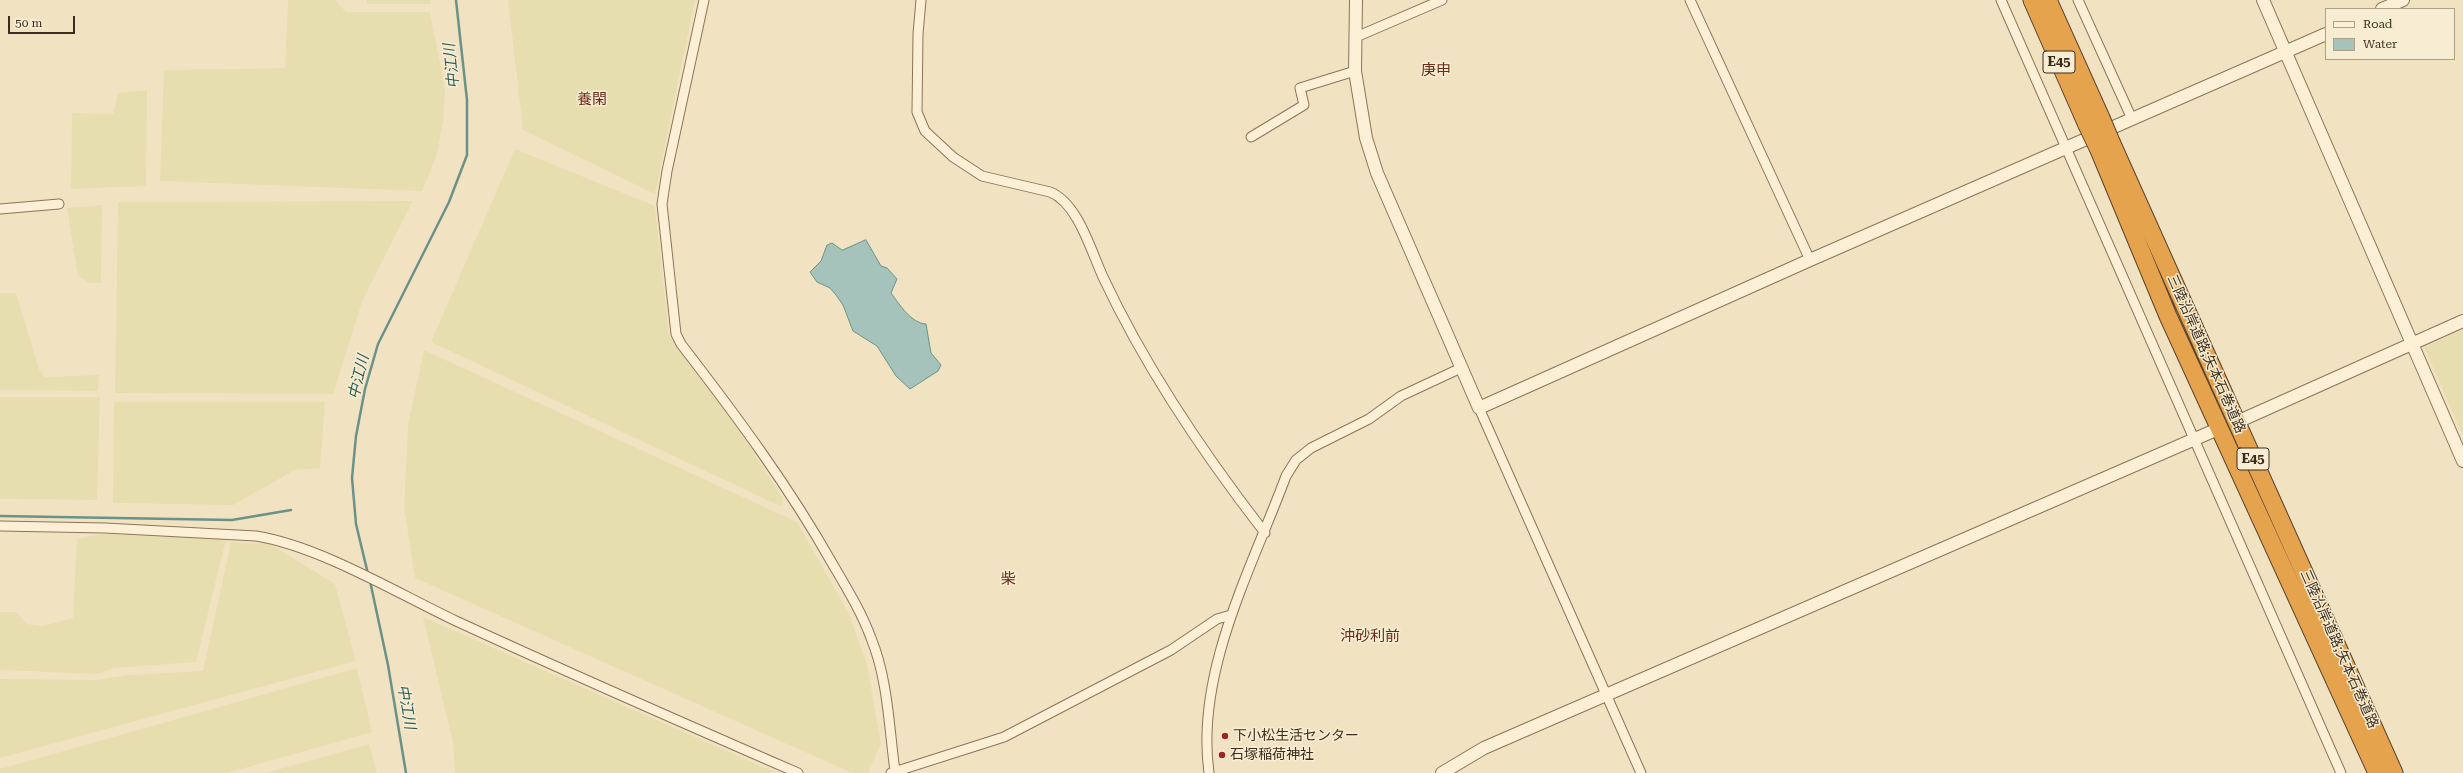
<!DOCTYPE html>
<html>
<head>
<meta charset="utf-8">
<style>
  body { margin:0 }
  #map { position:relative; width:2463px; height:773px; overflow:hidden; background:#f1e3c2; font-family:"Roboto Serif",serif }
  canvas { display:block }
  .legend { position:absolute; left:2325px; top:8px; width:130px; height:52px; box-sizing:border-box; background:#f7edd2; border:1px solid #aca08a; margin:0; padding:5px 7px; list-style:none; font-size:12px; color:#3b2c1d }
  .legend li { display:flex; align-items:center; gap:8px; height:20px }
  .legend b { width:20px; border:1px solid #aca08a }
  .scale { position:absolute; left:8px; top:16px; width:67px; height:18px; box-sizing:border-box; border:2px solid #3b2c1d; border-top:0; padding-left:5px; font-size:12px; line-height:14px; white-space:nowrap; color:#3b2c1d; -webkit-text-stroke:3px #f7edd2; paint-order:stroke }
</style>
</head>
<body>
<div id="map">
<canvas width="2463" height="773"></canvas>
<ul class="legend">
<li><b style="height:5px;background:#fbf0d6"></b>Road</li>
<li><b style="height:11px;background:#a5c3ba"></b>Water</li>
</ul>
<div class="scale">50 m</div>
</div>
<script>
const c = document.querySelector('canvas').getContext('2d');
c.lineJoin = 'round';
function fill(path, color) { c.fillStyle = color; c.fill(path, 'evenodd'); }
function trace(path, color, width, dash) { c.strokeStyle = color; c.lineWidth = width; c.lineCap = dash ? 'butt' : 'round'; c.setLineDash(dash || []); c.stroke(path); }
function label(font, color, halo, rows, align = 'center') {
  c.font = font + ' "Roboto Serif","Noto Sans JP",serif'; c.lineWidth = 3; c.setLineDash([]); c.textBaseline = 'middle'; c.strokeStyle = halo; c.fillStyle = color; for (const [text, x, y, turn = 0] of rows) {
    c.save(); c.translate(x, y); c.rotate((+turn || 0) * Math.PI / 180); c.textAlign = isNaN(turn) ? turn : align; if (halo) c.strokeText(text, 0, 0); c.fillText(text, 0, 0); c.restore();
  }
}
const farmland = new Path2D(`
  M288,0H335L346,12H430L445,89L443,123L436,157L422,191L160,181L164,70L285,68Z
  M367,0H430L431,4H367Z
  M508,0H695L655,194L523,130Z
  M147,90L146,186L71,189L72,113L113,114L118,93Z
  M515,149L655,206L669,336L731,417L783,499L782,507L431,342Z
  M413,201L363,299L333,394L115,393L118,202Z
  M102,205L101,283H90L78,276L67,208Z
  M0,293H16L39,369L45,377L99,375L98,391L0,390Z
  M2463,330V436L2424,347Z
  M424,350L797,522L849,614L867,664L881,744L868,773H852L415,578L404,507L408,425Z
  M0,397H100L97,500L0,499Z
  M114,402H325L320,468L295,470L233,505L113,503Z
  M100,534L226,539L196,662L114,668L97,674L0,670V612H16L27,624L43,626L73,618L77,539Z
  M231,542L270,544L335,584L356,661L0,758V679L96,680L128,675L203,671Z
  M423,617L777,773H455L453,743Z
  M357,668L372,732L227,773H0V769Z
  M369,744L377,773H266Z`);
const water = new Path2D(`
  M866,240L881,266L887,268L897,279L891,293C900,305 911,323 926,324L931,353L941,365L938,371L910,389L896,376L877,346L853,331L843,305L836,295L830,288L817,282L810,272L821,261L827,245L832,243L842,250Z`);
const stream = new Path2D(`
  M0,516L232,520L291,510
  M368,574L356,524L352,478L356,436L365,389L378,344L449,202L467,155V100L456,0
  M370,581L388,665L406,773`);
const minor = new Path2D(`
  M704,0L667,171L662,204L676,334L681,344C735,414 788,485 832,563C846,587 861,611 871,638C888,679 889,728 895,771
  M921,0L918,34L917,112L925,131L953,157L982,176L1050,192C1078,203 1091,251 1103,277C1146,369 1203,453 1265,533
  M1690,0L1810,260
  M2001,0L2341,773
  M2078,0L2132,119
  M1356,37L1442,0
  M1251,137L1304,105L1300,88L1355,71
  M0,209L59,204
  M1479,408L1641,773
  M0,526L105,528L256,536C319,546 397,593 456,621C569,673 683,723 798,773
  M891,773L1004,737L1171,650L1217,619L1231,615
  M1209,773C1195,672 1252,568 1286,476L1296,460L1311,448L1369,419L1401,396L1461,368`);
const tertiary = new Path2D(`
  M1356,0L1355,71L1366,138L1377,173L1479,408L1810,260L2326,34
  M2263,0L2463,461
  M2382,9L2403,0
  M2246,418L2463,321
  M1442,773L1484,748L2211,432`);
const motorway = new Path2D(`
  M2032,0L2087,125
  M2048,0L2101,118
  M2112,144L2394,773
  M2099,150L2168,316L2377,773`);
const motorwayBridge = new Path2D(`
  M2101,118L2112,144
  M2087,125L2099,150`);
const markers = [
  [1225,736,4,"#9e2425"],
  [1222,755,4,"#9e2425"]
];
const shields = [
  [2059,62,32],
  [2253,459,32]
];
const shieldNames = [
  ["E45",2059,62],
  ["E45",2253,459]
];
const streetNames = [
  ["三陸沿岸道路;矢本石巻道路",2206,354,66],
  ["三陸沿岸道路;矢本石巻道路",2339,649,66]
];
const poiNames = [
  ["下小松生活センター",1233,736],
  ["石塚稲荷神社",1230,755]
];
const waterNames = [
  ["中江川",452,66,-96],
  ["中江川",359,377,-77],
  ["中江川",406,707,80]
];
const neighbourhoodNames = [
  ["庚申",1436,71],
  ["養閑",592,100],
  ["柴",1008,580],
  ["沖砂利前",1370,637]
];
fill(farmland, '#e7deaf');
fill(water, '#a5c3ba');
trace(water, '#6b9288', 1);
trace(stream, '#6b9288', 2.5);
trace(minor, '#8c7458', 11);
trace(tertiary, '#8c7458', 14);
trace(motorway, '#59422d', 19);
trace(minor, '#fbf0d6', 9);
trace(tertiary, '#fbf0d6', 12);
trace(motorway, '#e5a34e', 17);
trace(motorwayBridge, '#59422d', 19, []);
trace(motorwayBridge, '#e5a34e', 17);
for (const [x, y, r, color] of markers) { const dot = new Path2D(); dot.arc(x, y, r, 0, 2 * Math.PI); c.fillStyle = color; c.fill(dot); trace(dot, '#f7edd2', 1.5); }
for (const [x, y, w] of shields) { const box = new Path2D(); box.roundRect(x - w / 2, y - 11, w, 22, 3); c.fillStyle = '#f7edd2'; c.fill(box); trace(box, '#3b2c1d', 1); }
label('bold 13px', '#3b2c1d', null, shieldNames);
label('14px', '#3b2c1d', '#f7edd2', streetNames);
label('14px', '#3b2c1d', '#f7edd2', poiNames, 'left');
label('italic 15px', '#2c5b58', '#f7edd2', waterNames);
label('15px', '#6a2b1a', '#f7edd2', neighbourhoodNames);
</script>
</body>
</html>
